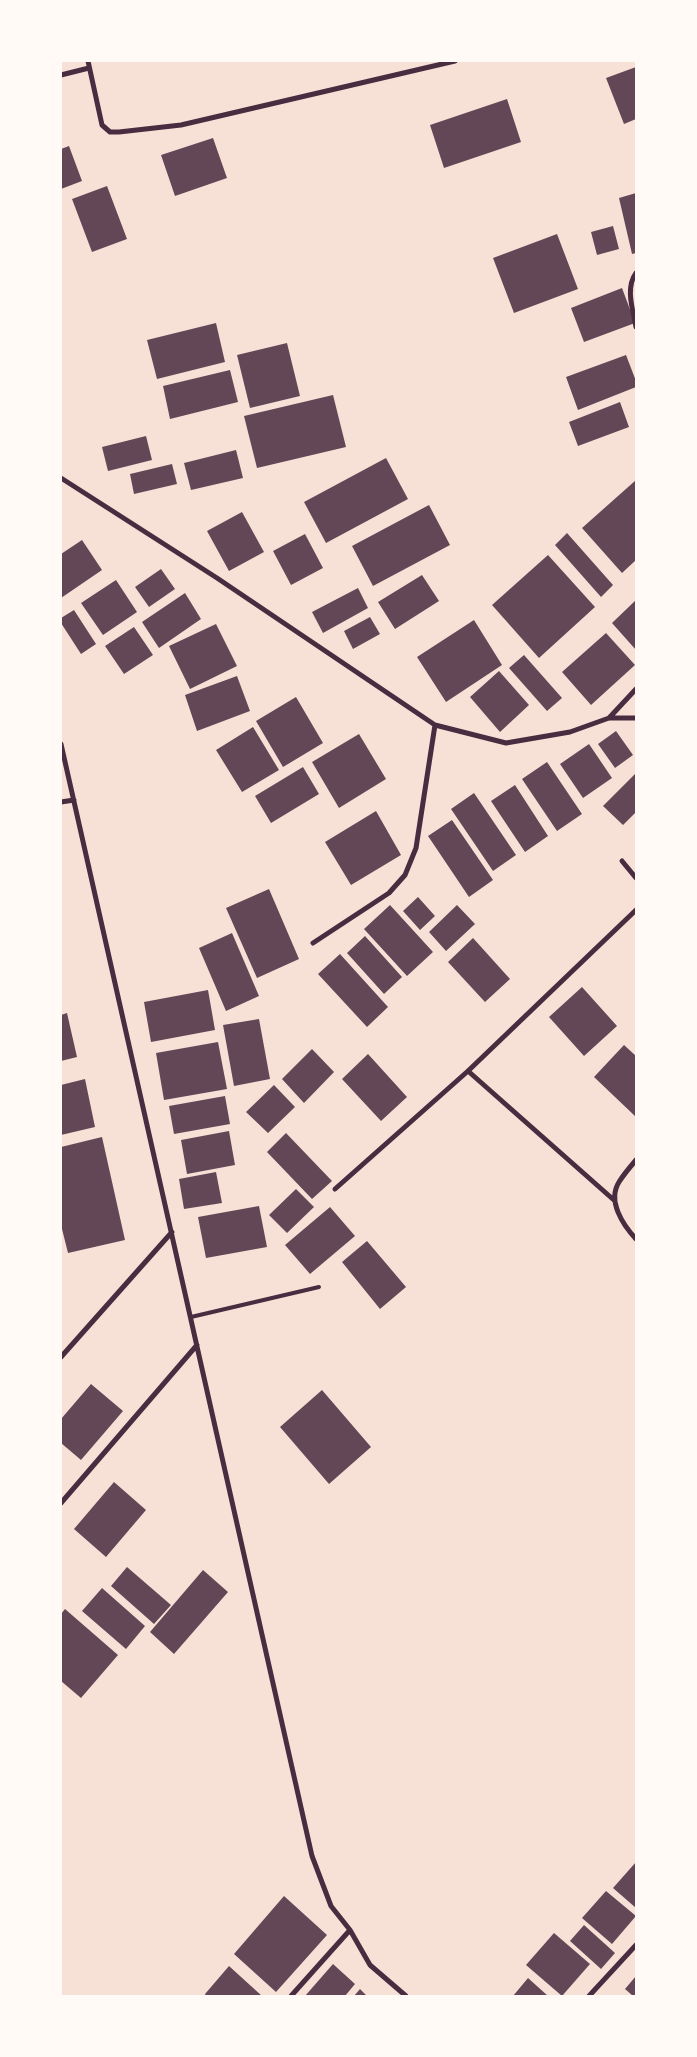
<!DOCTYPE html>
<html>
<head>
<meta charset="utf-8">
<style>
  body { margin:0 }
  #map { position:relative; width:697px; height:2057px; overflow:hidden; background:#f7e1d7; font-family:Roboto,sans-serif }
  canvas { display:block }
  .frame { position:absolute; inset:0; border:62px solid #fffaf5; pointer-events:none }
</style>
</head>
<body>
<div id="map">
<canvas width="697" height="2057"></canvas>
<div class="frame"></div>
</div>
<script>
const c = document.querySelector('canvas').getContext('2d');
c.lineJoin = 'round';
function fill(path, color) { c.fillStyle = color; c.fill(path, 'evenodd'); }
function trace(path, color, width, dash) { c.strokeStyle = color; c.lineWidth = width; c.lineCap = dash ? 'butt' : 'round'; c.setLineDash(dash || []); c.stroke(path); }
const building = new Path2D(`
  M636,67V119L624,124L606,78Z
  M507,99L521,142L444,168L430,125Z
  M213,138L227,178L175,196L161,155Z
  M69,146L82,181L61,189V149Z
  M107,186L127,239L92,252L72,199Z
  M636,193V253L632,254L619,198Z
  M613,226L619,249L597,255L591,232Z
  M557,234L578,289L514,313L493,258Z
  M622,288L635,323L584,342L571,308Z
  M216,323L225,362L157,379L147,340Z
  M287,343L300,396L250,408L237,355Z
  M626,355L636,381V387L578,410L566,377Z
  M230,370L238,402L170,419L163,386Z
  M333,395L346,447L257,468L244,416Z
  M620,402L629,427L578,446L569,422Z
  M146,436L152,460L108,471L102,447Z
  M236,450L243,478L191,490L184,463Z
  M386,458L408,499L326,543L304,502Z
  M172,464L177,484L134,494L130,474Z
  M636,480V560L622,573L582,528Z
  M429,505L450,545L373,586L352,546Z
  M242,512L264,552L229,571L207,531Z
  M567,533L613,585L601,597L555,545Z
  M305,534L323,568L291,585L273,551Z
  M82,540L102,570L61,598V554Z
  M548,555L595,607L539,658L492,605Z
  M161,569L175,589L149,607L135,587Z
  M422,575L439,601L395,629L378,602Z
  M116,580L137,612L103,635L81,603Z
  M358,588L368,608L323,633L312,612Z
  M185,593L201,619L159,648L142,622Z
  M636,600V650L612,623Z
  M74,610L96,644L81,654L61,623V618Z
  M370,617L380,634L353,649L344,631Z
  M474,620L502,665L446,702L417,657Z
  M216,624L237,666L190,689L169,646Z
  M134,627L153,655L124,674L105,646Z
  M606,633L635,665L591,705L562,672Z
  M524,655L562,698L547,711L509,668Z
  M499,671L529,705L500,732L470,697Z
  M237,676L250,711L197,731L185,695Z
  M296,697L323,743L283,767L256,721Z
  M253,727L279,770L242,792L216,750Z
  M616,731L633,755L615,768L598,744Z
  M359,734L386,779L339,808L312,762Z
  M589,744L612,778L583,798L560,764Z
  M547,762L582,814L557,831L522,779Z
  M303,767L319,794L271,823L255,796Z
  M636,773V812L623,825L603,806Z
  M515,785L548,836L525,852L491,801Z
  M474,793L516,855L493,871L451,809Z
  M376,811L401,855L351,885L325,842Z
  M452,820L493,880L469,897L428,836Z
  M269,889L299,959L257,978L226,908Z
  M418,897L435,916L420,930L403,911Z
  M390,905L433,952L407,976L364,929Z
  M457,905L475,924L446,951L429,932Z
  M232,933L259,996L226,1011L199,948Z
  M365,936L402,977L384,994L347,953Z
  M473,938L510,979L485,1002L448,962Z
  M340,954L388,1007L367,1027L318,974Z
  M582,987L617,1026L584,1056L549,1017Z
  M208,990L215,1030L151,1042L144,1002Z
  M67,1013L77,1057L61,1061V1015Z
  M259,1019L270,1079L234,1086L223,1025Z
  M218,1042L227,1089L164,1100L156,1053Z
  M624,1045L636,1056V1117L594,1077Z
  M312,1049L334,1072L304,1103L282,1079Z
  M368,1054L407,1097L381,1121L342,1079Z
  M85,1079L95,1127L61,1135V1085Z
  M274,1085L295,1107L268,1133L246,1112Z
  M225,1096L230,1124L174,1134L169,1106Z
  M229,1131L235,1165L187,1174L181,1140Z
  M286,1133L332,1181L312,1199L267,1152Z
  M102,1137L125,1240L68,1253L61,1225V1147Z
  M216,1172L222,1203L184,1209L179,1179Z
  M296,1189L314,1207L287,1233L269,1215Z
  M259,1206L267,1247L206,1258L198,1217Z
  M330,1207L355,1236L310,1274L285,1245Z
  M367,1241L406,1287L380,1309L342,1262Z
  M91,1384L123,1411L81,1460L61,1443V1419Z
  M322,1390L371,1447L329,1484L280,1427Z
  M114,1482L146,1510L106,1557L74,1529Z
  M127,1567L171,1605L154,1624L111,1586Z
  M203,1570L228,1592L174,1654L150,1632Z
  M102,1588L145,1626L126,1649L82,1611Z
  M65,1609L118,1655L81,1698L61,1681V1614Z
  M636,1862V1908L613,1888Z
  M606,1891L636,1916L612,1944L582,1918Z
  M284,1896L327,1935L276,1992L234,1954Z
  M584,1925L615,1953L601,1969L570,1941Z
  M554,1933L590,1964L562,1996L526,1965Z
  M333,1964L355,1984L345,1996H305Z
  M229,1966L262,1996H206L205,1994Z
  M636,1976V1996H633L625,1989Z
  M528,1978L548,1996H513Z
  M360,1989L367,1996H354Z`);
const service = new Path2D(`
  M191,1317L319,1287`);
const minor = new Path2D(`
  M88,61L102,125L110,132H119L181,125L455,61
  M61,75L89,68
  M636,273C625,288 633,310 636,327
  M61,478L217,578L435,725L506,743L570,732L609,718H636
  M609,718L636,689
  M61,744L312,1856L331,1906L350,1930L370,1965L406,1996
  M61,802L74,800
  M622,861L636,878
  M313,943L389,893L405,875L416,848L435,725
  M468,1071L615,1201
  M636,1160C630,1167 624,1174 619,1182C607,1201 623,1225 636,1239
  M335,1189L468,1071L636,910
  M61,1357L172,1232
  M61,1503L197,1345
  M291,1996L350,1930
  M589,1996L636,1945`);
fill(building, '#644757');
trace(service, '#4a2c40', 4);
trace(minor, '#4a2c40', 5);
</script>
</body>
</html>
